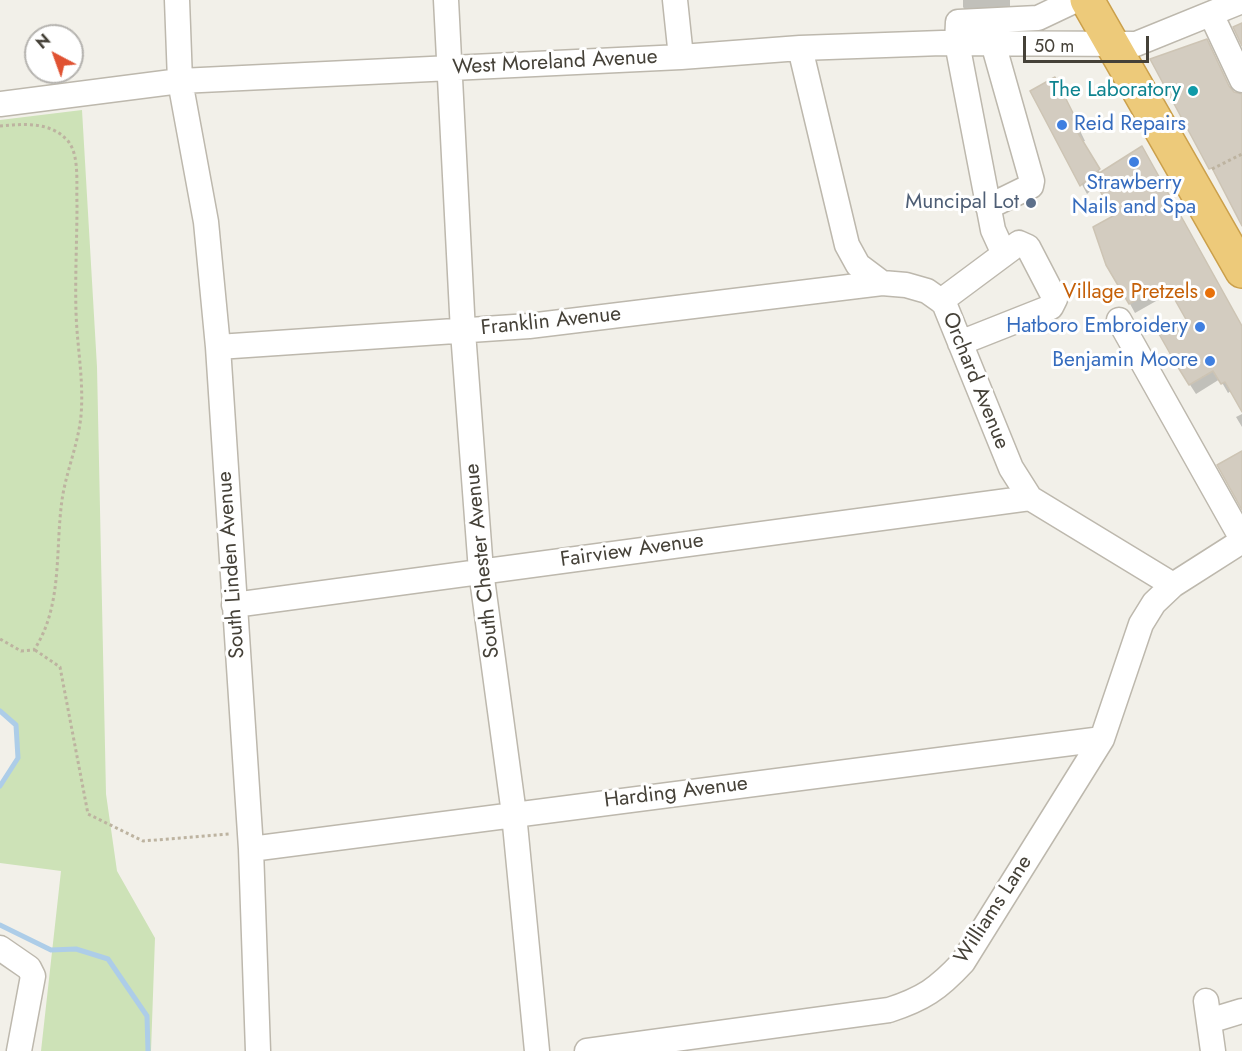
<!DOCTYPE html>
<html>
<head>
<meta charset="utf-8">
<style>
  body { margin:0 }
  #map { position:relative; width:1242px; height:1051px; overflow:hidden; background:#f2f0e9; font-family:Jost,sans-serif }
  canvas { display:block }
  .north { position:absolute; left:24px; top:24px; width:60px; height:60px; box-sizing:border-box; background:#fff; border:2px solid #b5b3af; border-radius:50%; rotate:319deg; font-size:16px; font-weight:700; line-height:24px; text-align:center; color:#454138 }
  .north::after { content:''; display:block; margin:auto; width:21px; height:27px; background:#e05232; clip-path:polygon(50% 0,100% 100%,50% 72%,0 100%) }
  .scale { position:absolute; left:1023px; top:36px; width:126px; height:27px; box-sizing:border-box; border:3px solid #454138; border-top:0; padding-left:8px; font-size:18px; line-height:21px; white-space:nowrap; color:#454138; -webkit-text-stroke:4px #fff; paint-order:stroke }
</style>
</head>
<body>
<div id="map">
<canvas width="1242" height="1051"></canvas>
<div class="north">N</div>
<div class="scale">50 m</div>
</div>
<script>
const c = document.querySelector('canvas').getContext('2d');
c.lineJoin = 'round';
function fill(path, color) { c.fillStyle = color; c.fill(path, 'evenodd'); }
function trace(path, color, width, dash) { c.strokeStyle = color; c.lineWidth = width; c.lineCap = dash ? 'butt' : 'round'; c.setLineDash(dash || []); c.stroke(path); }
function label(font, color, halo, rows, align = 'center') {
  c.font = font + ' Jost,sans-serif'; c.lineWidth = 6; c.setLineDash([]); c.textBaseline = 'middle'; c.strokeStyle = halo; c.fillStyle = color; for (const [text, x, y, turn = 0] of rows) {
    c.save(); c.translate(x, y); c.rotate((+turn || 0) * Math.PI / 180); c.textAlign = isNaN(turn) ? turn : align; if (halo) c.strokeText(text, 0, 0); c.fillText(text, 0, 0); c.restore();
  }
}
const green = new Path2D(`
  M82,110L97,367L106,794L117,871L155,938L151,1051H41L61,871L0,863V786L18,758L16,725L0,711V120Z`);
const shadow = new Path2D(`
  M963,0H1010V6L1005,14L969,16L963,7Z
  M1059,88L1085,141L1082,142L1101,174L1242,330V409L1231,391L1228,393L1220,379L1196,394L1183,374L1190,324L1172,292L1135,313L1108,264L1115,217L1098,184L1087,194L1032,91Z
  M1242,414V427L1236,417Z`);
const stream = new Path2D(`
  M0,711L16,725L18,758L0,786
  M0,925L51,950L76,949L108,959L147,1016L148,1051`);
const building = new Path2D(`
  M1242,23V46L1233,27Z
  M1207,39L1229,86L1234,92L1242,94V226L1212,168L1209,169L1150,59Z
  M1055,77L1075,117L1072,119L1081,131L1078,133L1100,169L1080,186L1030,91Z
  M1142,146L1242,326V412L1225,382L1221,384L1213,371L1189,385L1176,364L1159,334L1188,323L1166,284L1129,304L1106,265L1093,227L1113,216L1093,177Z
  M1242,451V510L1217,465Z`);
const path = new Path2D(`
  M0,126C24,124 50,121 68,141C80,156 76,185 77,203C77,239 75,276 76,312C77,347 84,380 81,416C78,445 66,472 62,500C55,550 63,606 34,650L21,651L0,639
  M1212,169L1242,154
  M35,650L60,667L88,814L143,841L230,834`);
const minor = new Path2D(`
  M177,0L180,81L206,222L218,347L251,849L258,1051
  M446,0L463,332L481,571L514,814L537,1051
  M675,0L681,57
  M1211,14L1242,80
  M800,48L847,245L858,265L882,283L906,285L927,291L944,303L1011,468L1030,498L1173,585
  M0,104L180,81L681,57L800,48L942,43L1136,44L1242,1
  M988,207L1031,186L1032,181L993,43
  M1004,254L993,230L957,43L958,22L1038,18L1076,0
  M941,301L1019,243L1028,247L1055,299L1051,307L960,343
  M1119,320L1242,539
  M218,347L529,326L882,283
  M234,605L1030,498
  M251,849L1102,739
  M0,948L29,968L33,976L19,1051
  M1206,1001L1213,1051
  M1209,1021L1242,1011
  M587,1051L889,1010C923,999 938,989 963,962L1102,739L1141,624L1154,603L1173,585L1242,541`);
const highway = new Path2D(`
  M1087,0L1242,271`);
const markers = [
  [1193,91,6,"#0f9aa8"],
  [1062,125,6,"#3f7fe0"],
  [1134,162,6,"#3f7fe0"],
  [1031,203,6,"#5c6f8a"],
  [1210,293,6,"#e8710a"],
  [1200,327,6,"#3f7fe0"],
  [1210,361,6,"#3f7fe0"]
];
const streetNames = [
  ["West Moreland Avenue",555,63,-3],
  ["Franklin Avenue",551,322,-6],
  ["Orchard Avenue",975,381,68],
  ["Fairview Avenue",632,551,-8],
  ["South Chester Avenue",483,561,-96],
  ["South Linden Avenue",232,565,-94],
  ["Harding Avenue",676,793,-7],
  ["Williams Lane",994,910,-57]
];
const cultureNames = [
  ["The Laboratory",1181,91]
];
const shopNames = [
  ["Reid Repairs",1074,125,"left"],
  ["Strawberry",1134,184,"center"],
  ["Nails and Spa",1134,208,"center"],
  ["Hatboro Embroidery",1188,327],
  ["Benjamin Moore",1198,361]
];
const serviceNames = [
  ["Muncipal Lot",1019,203]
];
const foodNames = [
  ["Village Pretzels",1198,293]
];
fill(green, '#cde2b7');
fill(shadow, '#0003');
trace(stream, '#adcde8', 5);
fill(building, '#d3ccc0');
trace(building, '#cdc4b4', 1.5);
trace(minor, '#bdb8ad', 27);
trace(highway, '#cba04b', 36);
trace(path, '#bdb3a0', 3, [3, 3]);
trace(minor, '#fff', 24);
trace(highway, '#edca7a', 33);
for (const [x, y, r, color] of markers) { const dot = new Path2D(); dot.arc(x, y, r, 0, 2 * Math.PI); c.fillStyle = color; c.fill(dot); trace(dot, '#fff', 2); }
label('21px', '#454138', '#fff', streetNames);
label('21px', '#0d838f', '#fff', cultureNames, 'right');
label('21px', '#366cbe', '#fff', shopNames, 'right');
label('21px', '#4e5e75', '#fff', serviceNames, 'right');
label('21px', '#c56008', '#fff', foodNames, 'right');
</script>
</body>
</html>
